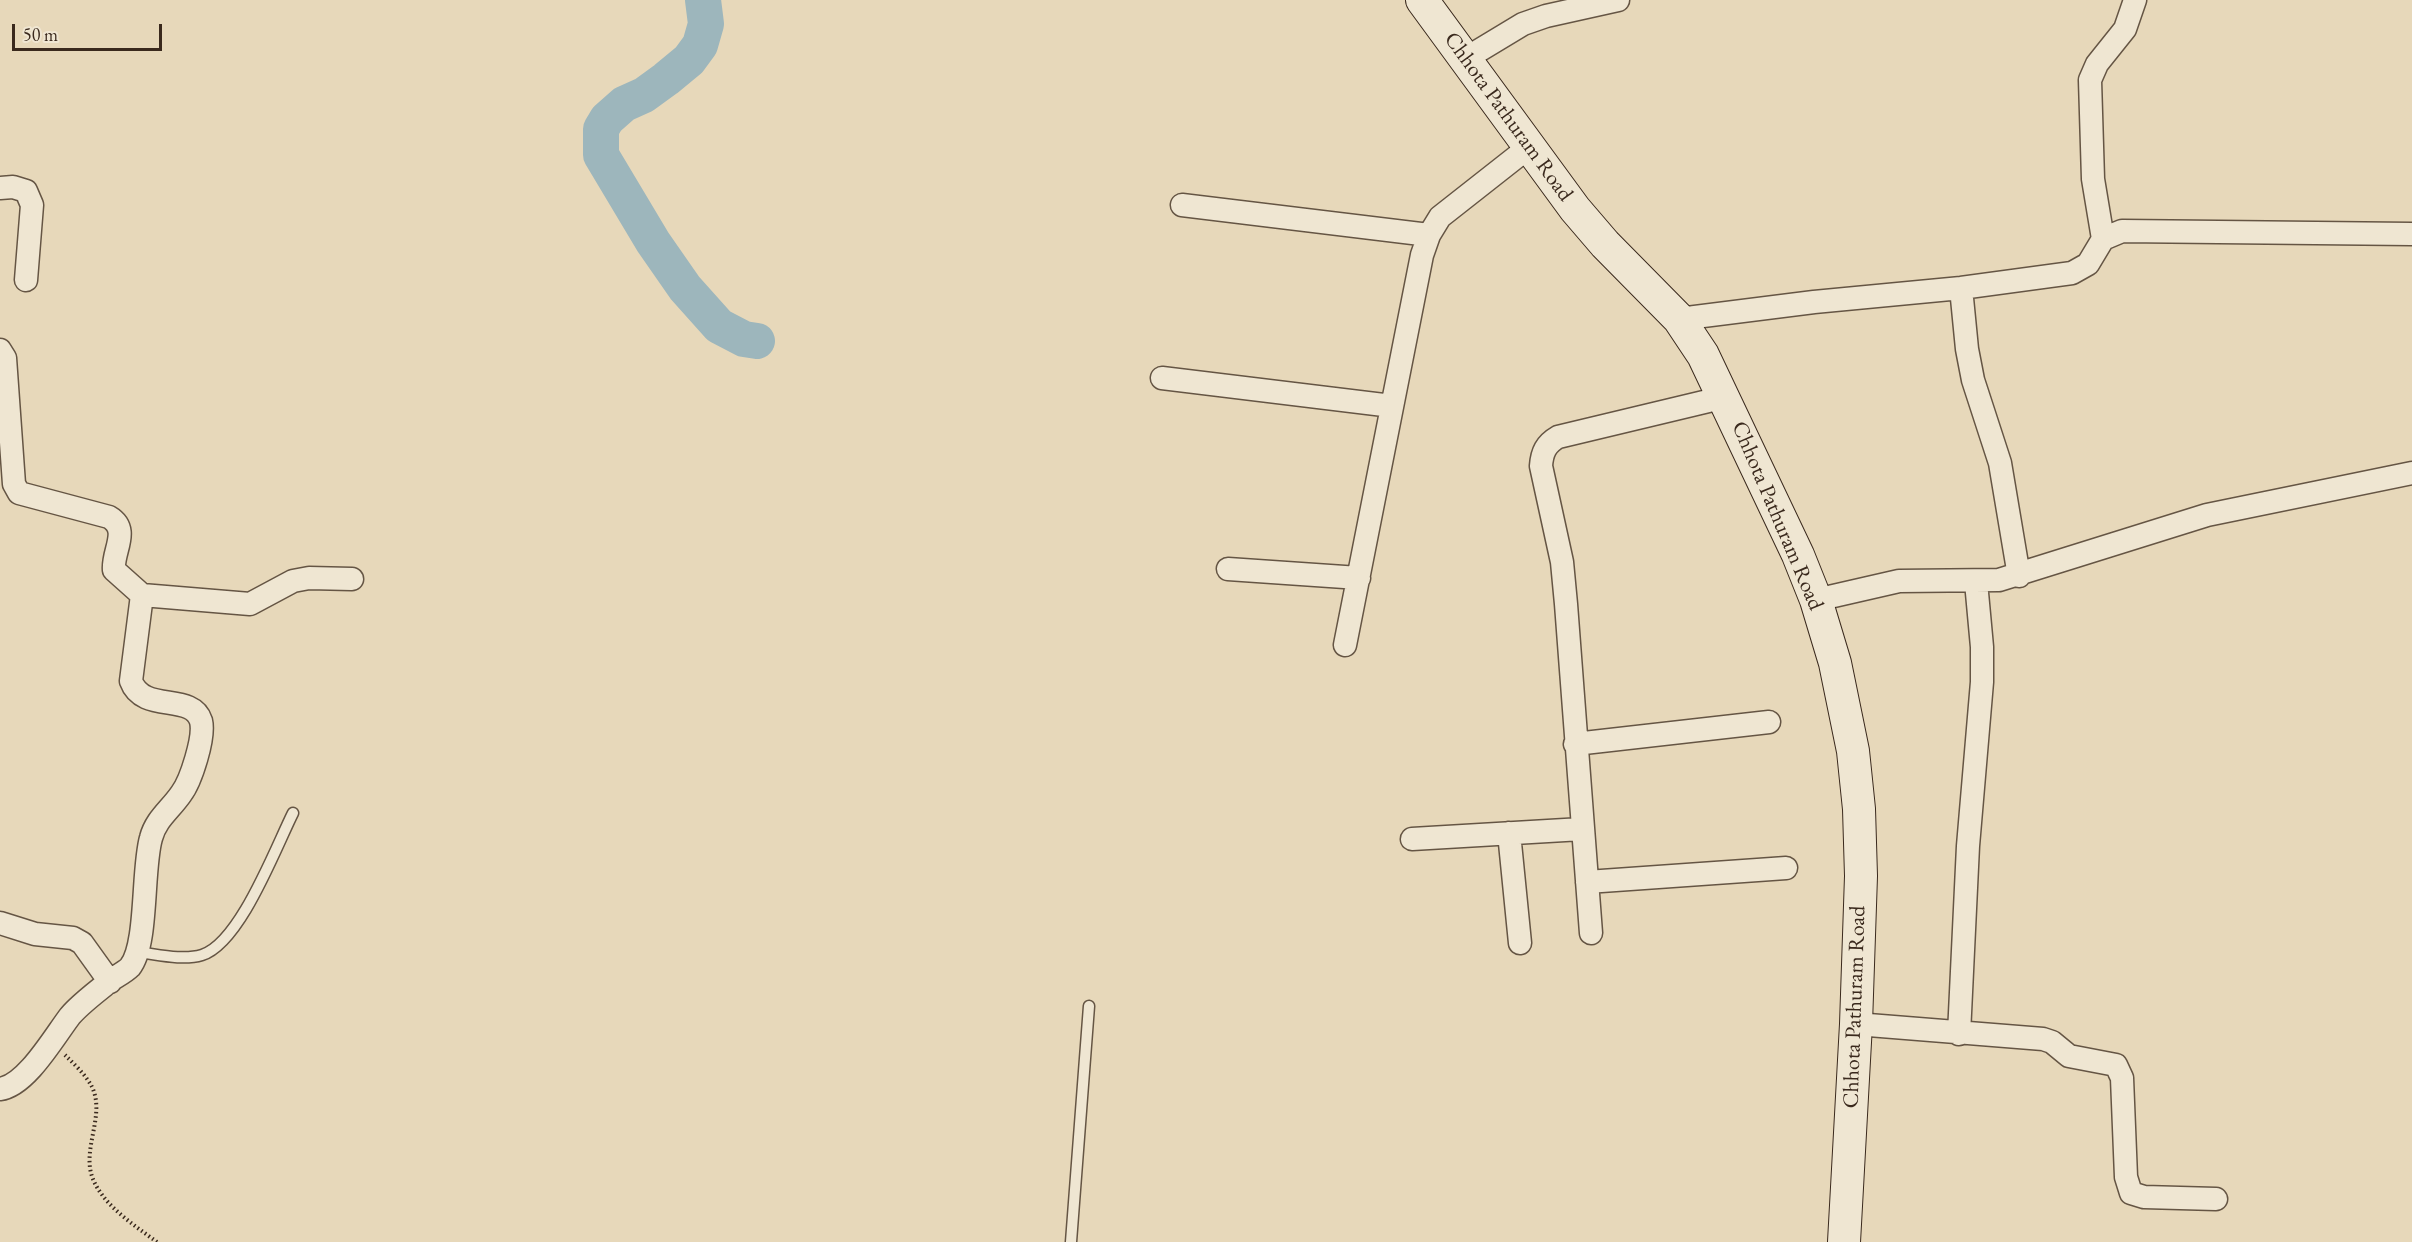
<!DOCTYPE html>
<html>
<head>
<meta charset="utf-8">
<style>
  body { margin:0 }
  #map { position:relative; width:2412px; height:1242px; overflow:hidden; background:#e7d8ba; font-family:"EB Garamond",serif }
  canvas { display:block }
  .scale { position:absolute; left:12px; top:24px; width:150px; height:27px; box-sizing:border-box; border:3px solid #3a291d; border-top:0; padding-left:8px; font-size:18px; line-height:21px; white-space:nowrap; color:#3a291d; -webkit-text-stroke:4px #efe6d2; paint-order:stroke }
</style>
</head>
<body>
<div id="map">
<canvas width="2412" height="1242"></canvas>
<div class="scale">50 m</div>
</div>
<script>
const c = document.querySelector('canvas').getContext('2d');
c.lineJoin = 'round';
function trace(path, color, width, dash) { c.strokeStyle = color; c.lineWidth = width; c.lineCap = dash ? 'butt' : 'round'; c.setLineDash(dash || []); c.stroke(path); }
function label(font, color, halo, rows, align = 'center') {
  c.font = font + ' "EB Garamond",serif'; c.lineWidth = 6; c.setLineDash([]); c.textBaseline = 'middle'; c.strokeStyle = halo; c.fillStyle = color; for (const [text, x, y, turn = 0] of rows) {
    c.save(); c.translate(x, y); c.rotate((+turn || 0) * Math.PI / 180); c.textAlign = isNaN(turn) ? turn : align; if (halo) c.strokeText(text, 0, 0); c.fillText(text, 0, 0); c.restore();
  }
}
const river = new Path2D(`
  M703,0L706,24L700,45L689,60L666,79L644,95L624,104L607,119L601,129V155L653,242L685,288L719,326L744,339L757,341`);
const path = new Path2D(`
  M65,1055C74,1064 86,1075 92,1087C105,1114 84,1145 91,1173C99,1203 134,1225 157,1242`);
const lane = new Path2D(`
  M137,952C156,954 182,961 202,955C240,943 275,849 293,813
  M1071,1242L1089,1006`);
const street = new Path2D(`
  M1465,59L1523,24L1546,16L1618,0
  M0,188L13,187L26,191L32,205L26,280
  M1182,205L1429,235
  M2103,239L2093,179L2090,80L2097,64L2125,29L2135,0
  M1961,288L1967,349L1973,380L2000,463L2019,576
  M1679,319L1814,302L1961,288L2072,273L2088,264L2103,239L2122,231L2412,234
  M0,350L5,358L14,484L19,493L109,517C131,530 112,551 114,570L142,595L131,681C143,714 192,692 201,721C205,737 191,781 181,794C170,810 156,819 151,838C142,869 148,945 130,967C125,972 117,976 111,980C98,991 81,1003 70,1016C54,1037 26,1086 0,1089
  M1162,378L1392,406
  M1228,569L1359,578
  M142,595L250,604L293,581L309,578L352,579
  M1816,600L1899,581L1999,580L2207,515L2412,473
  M1345,645L1422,255L1429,235L1440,217L1529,147
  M1575,744L1769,722
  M1509,833L1520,943
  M1412,839L1582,829
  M1587,882L1786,868
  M0,923L35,934L73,938L82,943L110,982
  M1591,933L1566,604L1562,562L1541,466C1542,452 1546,444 1558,437L1725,397
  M1856,1024L2043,1039L2052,1042L2069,1056L2116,1065L2122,1078L2126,1177L2131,1193L2144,1197L2216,1199
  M1959,1034L1968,846L1982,682V647L1976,582`);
const secondary = new Path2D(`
  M1422,0L1575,209L1605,244L1679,319L1703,355L1798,555L1816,600L1835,663L1853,751L1859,809L1861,876L1856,1024L1844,1242`);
const streetNames = [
  ["Chhota Pathuram Road",1508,117,54],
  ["Chhota Pathuram Road",1777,516,67],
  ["Chhota Pathuram Road",1855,1007,-88]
];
trace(river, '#9db6bc', 36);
trace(lane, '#655544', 13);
trace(street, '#655544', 25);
trace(secondary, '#3a291d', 34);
trace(path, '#3a291d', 4, [1.5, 3]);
trace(lane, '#efe6d2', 10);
trace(street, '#efe6d2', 22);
trace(secondary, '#efe6d2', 32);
label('22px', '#3a291d', '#efe6d2', streetNames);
</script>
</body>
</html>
